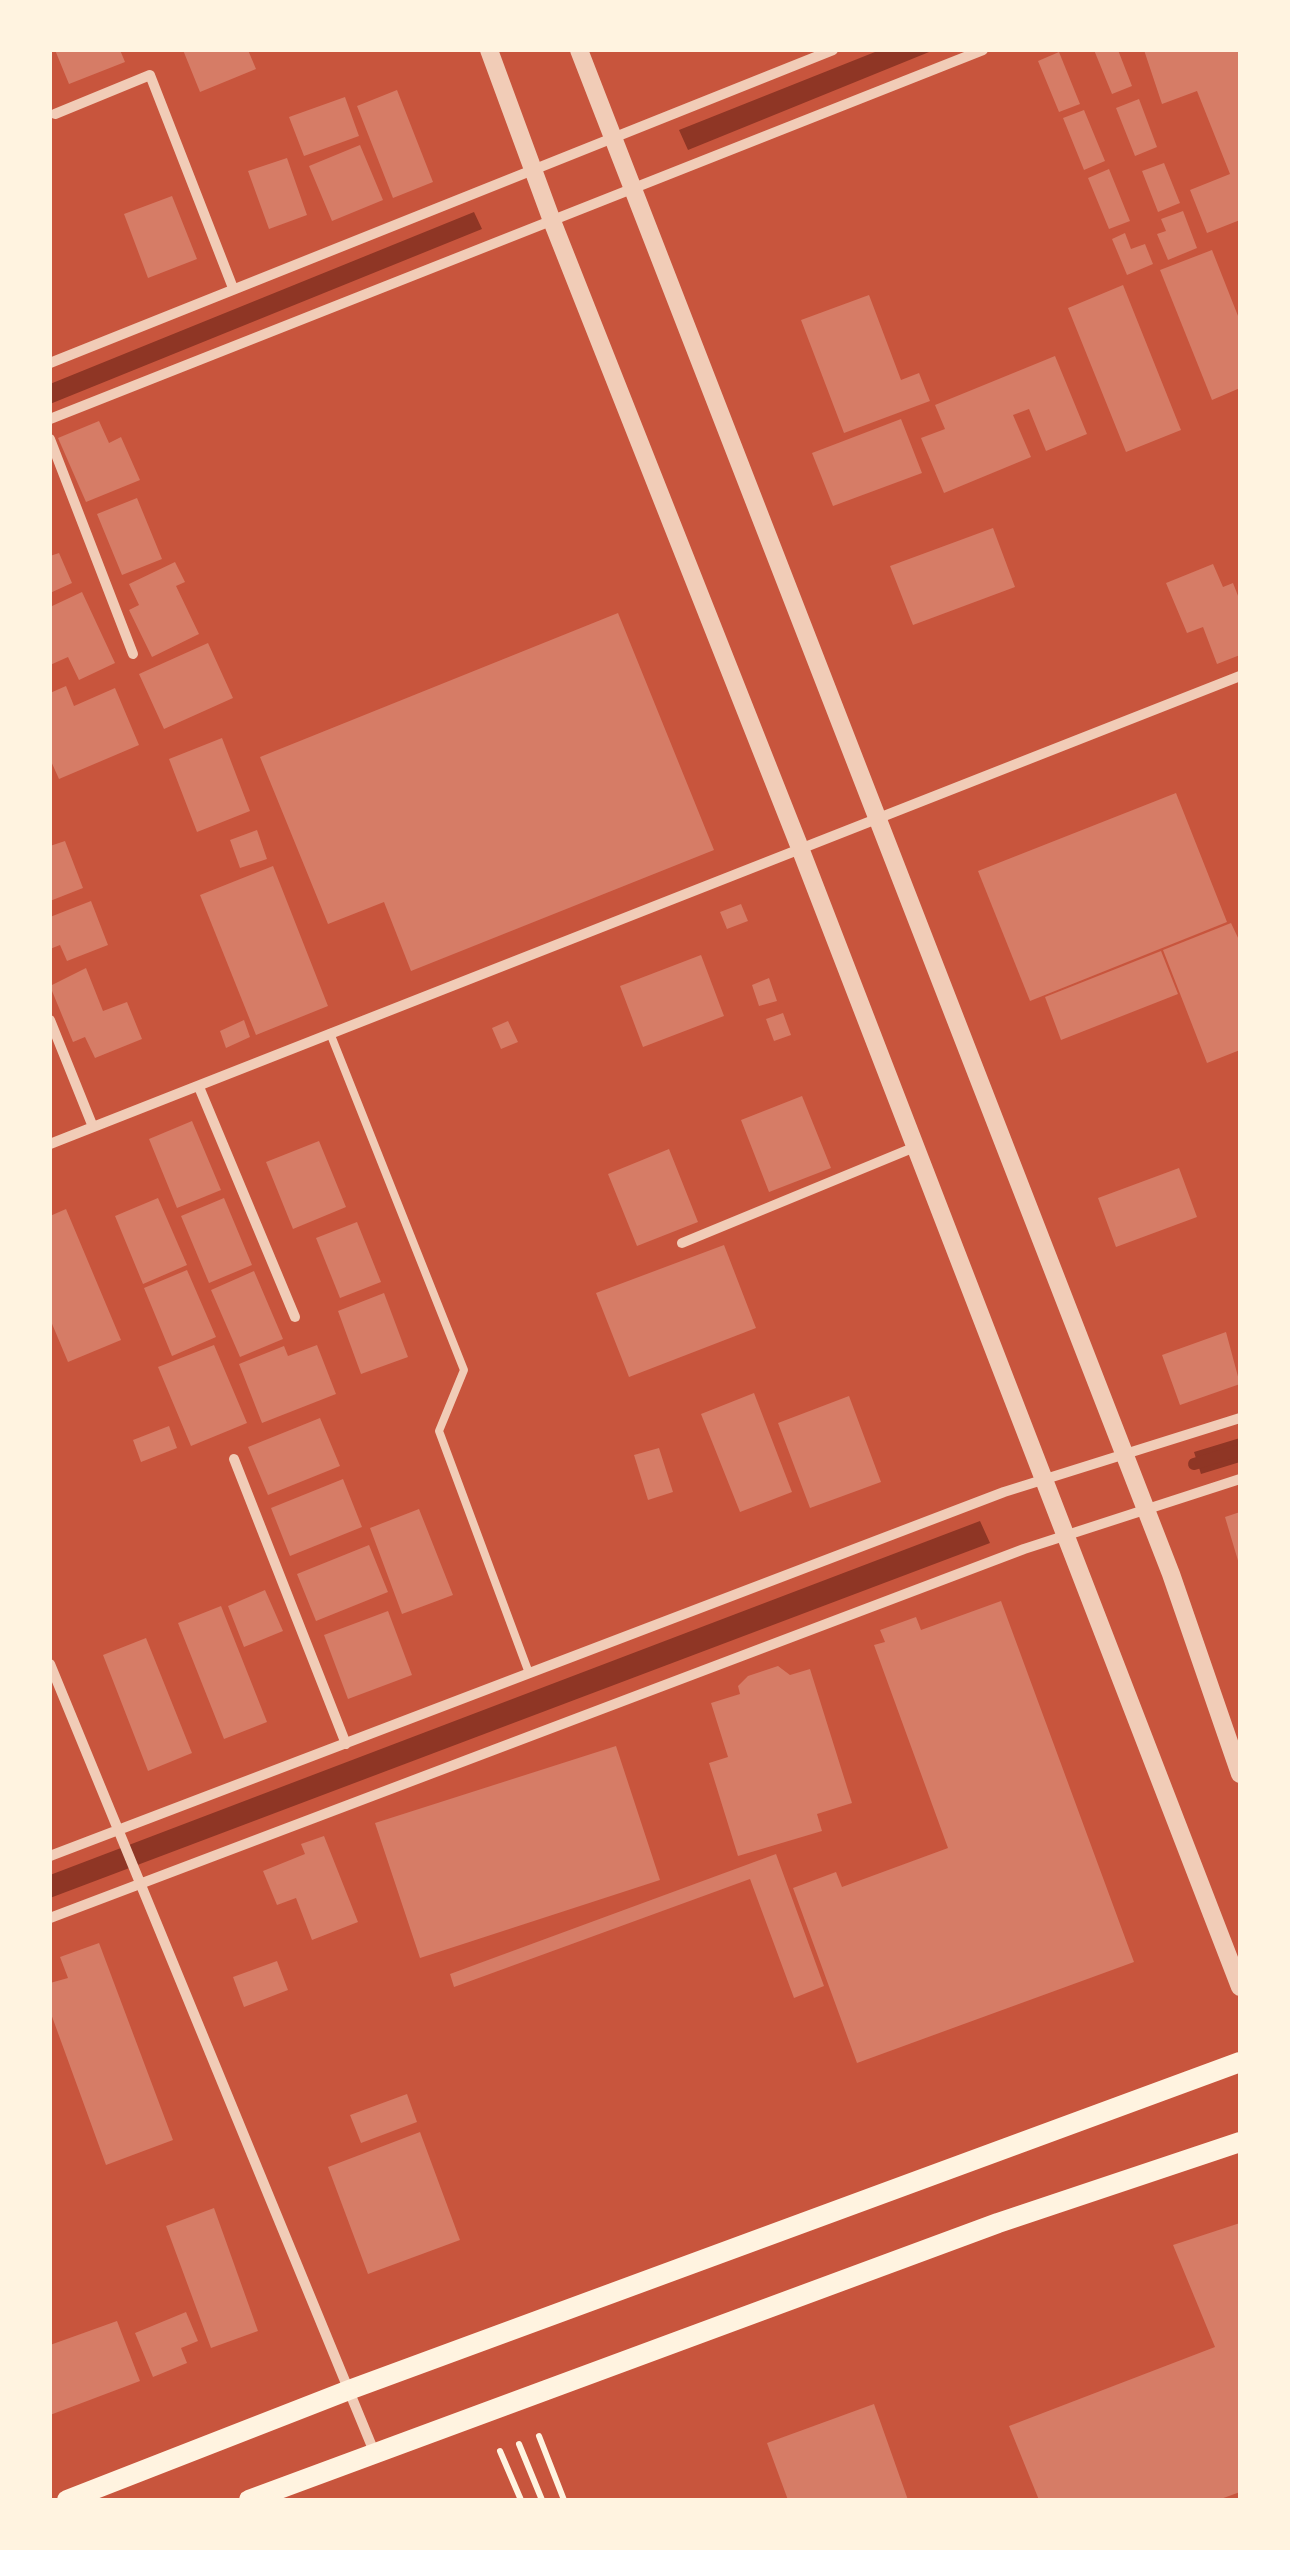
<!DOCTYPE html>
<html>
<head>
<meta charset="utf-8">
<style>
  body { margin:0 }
  #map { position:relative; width:1290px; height:2550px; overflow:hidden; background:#c8553d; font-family:"Sofia Sans Condensed",sans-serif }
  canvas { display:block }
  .frame { position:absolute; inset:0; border:52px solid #fff3e0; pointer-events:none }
</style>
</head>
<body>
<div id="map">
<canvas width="1290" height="2550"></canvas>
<div class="frame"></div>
</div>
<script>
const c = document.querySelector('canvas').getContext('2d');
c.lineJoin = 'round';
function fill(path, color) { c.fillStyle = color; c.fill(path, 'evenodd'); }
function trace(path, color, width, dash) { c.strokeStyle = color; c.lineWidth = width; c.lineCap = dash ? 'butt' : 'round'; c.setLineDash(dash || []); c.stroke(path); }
const water = new Path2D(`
  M880,50H934L688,150L679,130Z
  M474,212L482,229L50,404V384Z
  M1240,1438V1462L1201,1474L1194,1452Z
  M980,1521L990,1543L50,1898V1875Z`);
const stream = new Path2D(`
  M1194,1464L1240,1450`);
const building = new Path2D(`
  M55,50H120L125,62L69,84Z
  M183,50H248L256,69L200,92Z
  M1094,50H1118L1132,86L1112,94Z
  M1144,50H1239L1240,220L1207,233L1190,190L1230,174L1197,91L1162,104Z
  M1059,52L1080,104L1059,112L1038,61Z
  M397,90L433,182L393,198L357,106Z
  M345,97L359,136L304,156L289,117Z
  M1139,99L1157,147L1135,156L1116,108Z
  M1084,110L1105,161L1084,170L1063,118Z
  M360,145L383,200L332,221L309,166Z
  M287,158L307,215L269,229L248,171Z
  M1164,163L1180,203L1158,212L1142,171Z
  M1109,169L1130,221L1109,229L1088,178Z
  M172,196L197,259L148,278L124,214Z
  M1183,211L1197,248L1168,260L1157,234L1166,231L1161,219Z
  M1125,233L1131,249L1145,244L1153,264L1127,275L1112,239Z
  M1212,250L1240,321V388L1212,400L1160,270Z
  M1123,285L1181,430L1126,452L1068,308Z
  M869,295L901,380L919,373L930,401L844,433L801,320Z
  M1055,356L1087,434L1046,451L1029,409L1013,415L1031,457L944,493L921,438L945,429L935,405Z
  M901,419L922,473L833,506L812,453Z
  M99,421L109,443L121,437L140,480L86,502L58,438Z
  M137,498L162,559L122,575L97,514Z
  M993,528L1015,587L913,625L890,566Z
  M59,553L72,583L50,593V556Z
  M175,562L185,582L176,586L199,634L152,657L129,610L139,605L129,584Z
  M1213,564L1223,587L1233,583L1240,601V655L1217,664L1203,627L1187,633L1166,583Z
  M82,592L115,663L79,680L68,657L50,665V607Z
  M618,613L714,850L411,971L384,902L328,924L260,757Z
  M208,643L233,698L164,729L139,674Z
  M66,686L74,706L115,688L139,745L59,779L50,759V693Z
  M222,738L250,811L197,832L169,759Z
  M1176,793L1227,922L1030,1001L978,871Z
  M257,830L267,859L240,868L230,840Z
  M65,841L83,888L50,901V846Z
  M273,866L328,1006L256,1035L200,895Z
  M91,901L108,945L67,961L60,945L50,949V917Z
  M741,904L748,921L727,929L720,912Z
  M1231,923L1240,942V1050L1207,1063L1163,950Z
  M1161,951L1178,994L1061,1040L1045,997Z
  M701,955L724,1016L643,1047L620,986Z
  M86,968L103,1011L127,1002L142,1039L95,1058L85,1037L73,1042L50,986Z
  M769,978L777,1001L759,1006L752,985Z
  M783,1013L791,1035L774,1041L766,1019Z
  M244,1020L250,1037L226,1048L220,1031Z
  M508,1021L518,1042L501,1049L492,1028Z
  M802,1096L831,1168L769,1192L741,1120Z
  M192,1121L221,1190L177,1208L149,1139Z
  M319,1141L346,1207L293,1229L266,1162Z
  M669,1149L698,1222L637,1246L608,1174Z
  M1179,1168L1197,1217L1116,1247L1098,1198Z
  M158,1198L187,1265L143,1284L115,1216Z
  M224,1198L252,1265L209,1283L181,1216Z
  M66,1209L121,1340L68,1362L50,1319V1216Z
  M357,1222L381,1282L340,1298L316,1238Z
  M724,1245L756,1328L629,1377L596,1293Z
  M187,1270L216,1337L172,1356L144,1288Z
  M254,1271L283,1339L240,1357L211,1290Z
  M384,1293L408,1357L361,1374L338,1311Z
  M1226,1332L1240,1384L1180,1405L1162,1355Z
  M214,1345L247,1423L191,1446L158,1367Z
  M317,1345L336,1394L262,1423L239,1364L284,1346L288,1356Z
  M754,1393L792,1492L740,1512L701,1414Z
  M849,1396L881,1482L810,1508L778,1423Z
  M320,1418L340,1466L268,1495L248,1447Z
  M169,1426L177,1448L141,1462L133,1440Z
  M659,1448L673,1492L648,1500L634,1455Z
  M343,1479L362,1527L290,1556L271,1508Z
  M419,1509L453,1595L402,1614L370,1528Z
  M1240,1512V1563L1239,1564L1225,1517Z
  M369,1545L388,1592L316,1621L297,1574Z
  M265,1590L283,1631L244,1647L228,1606Z
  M1001,1601L1134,1962L857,2063L793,1888L836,1872L842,1887L948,1848L874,1645L885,1642L880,1630L916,1617L921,1630Z
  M221,1606L267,1722L224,1739L178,1623Z
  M388,1611L412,1675L348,1699L324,1635Z
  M146,1638L192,1753L148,1771L103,1655Z
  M778,1666L790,1675L810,1669L852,1803L817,1814L822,1831L738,1856L709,1763L728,1757L711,1703L740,1694L738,1686L748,1676Z
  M616,1746L660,1880L420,1958L375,1823Z
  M324,1836L358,1922L312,1940L296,1898L277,1905L263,1871L305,1854L301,1844Z
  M776,1854L824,1986L794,1998L750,1879L454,1987L450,1974Z
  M99,1943L173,2140L106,2165L50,2011V1983L68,1978L60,1957Z
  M277,1961L288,1990L244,2007L233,1977Z
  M407,2094L417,2122L361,2143L350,2115Z
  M420,2132L460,2240L368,2274L328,2167Z
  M214,2208L258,2331L211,2348L166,2226Z
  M1240,2223V2492L1218,2500H1039L1009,2426L1215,2347L1173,2245Z
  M186,2312L198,2341L181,2348L187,2363L153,2377L135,2333Z
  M117,2321L140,2381L50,2415V2345Z
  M874,2404L908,2500H788L767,2443Z`);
const path = new Path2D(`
  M539,2436L564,2500
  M519,2444L542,2500
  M500,2451L521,2500`);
const service = new Path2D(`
  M330,1033L464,1370L439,1431L529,1673`);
const minor = new Path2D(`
  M55,114L150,75L233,288
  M50,363L833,50
  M50,419L983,50
  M50,439L133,654
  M50,1020L93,1127
  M199,1087L295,1317
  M50,1144L1240,676
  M682,1243L915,1147
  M234,1459L346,1744
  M50,1664L375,2454
  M50,1856L1004,1492L1240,1418
  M50,1918L1024,1549L1240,1479`);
const tertiary = new Path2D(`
  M489,50L552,221L800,848L1240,1987
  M579,50L1171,1574L1240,1774`);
const secondary = new Path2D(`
  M67,2500L349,2390L1240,2062
  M249,2500L998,2223L1240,2142`);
fill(water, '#8f3625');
trace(stream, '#8f3625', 12);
fill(building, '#d67c66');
trace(path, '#fff3e0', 6);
trace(service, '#f1ccb7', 8);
trace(minor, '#f1ccb7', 10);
trace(tertiary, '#f1ccb7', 18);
trace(secondary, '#fff3e0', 20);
</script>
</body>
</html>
